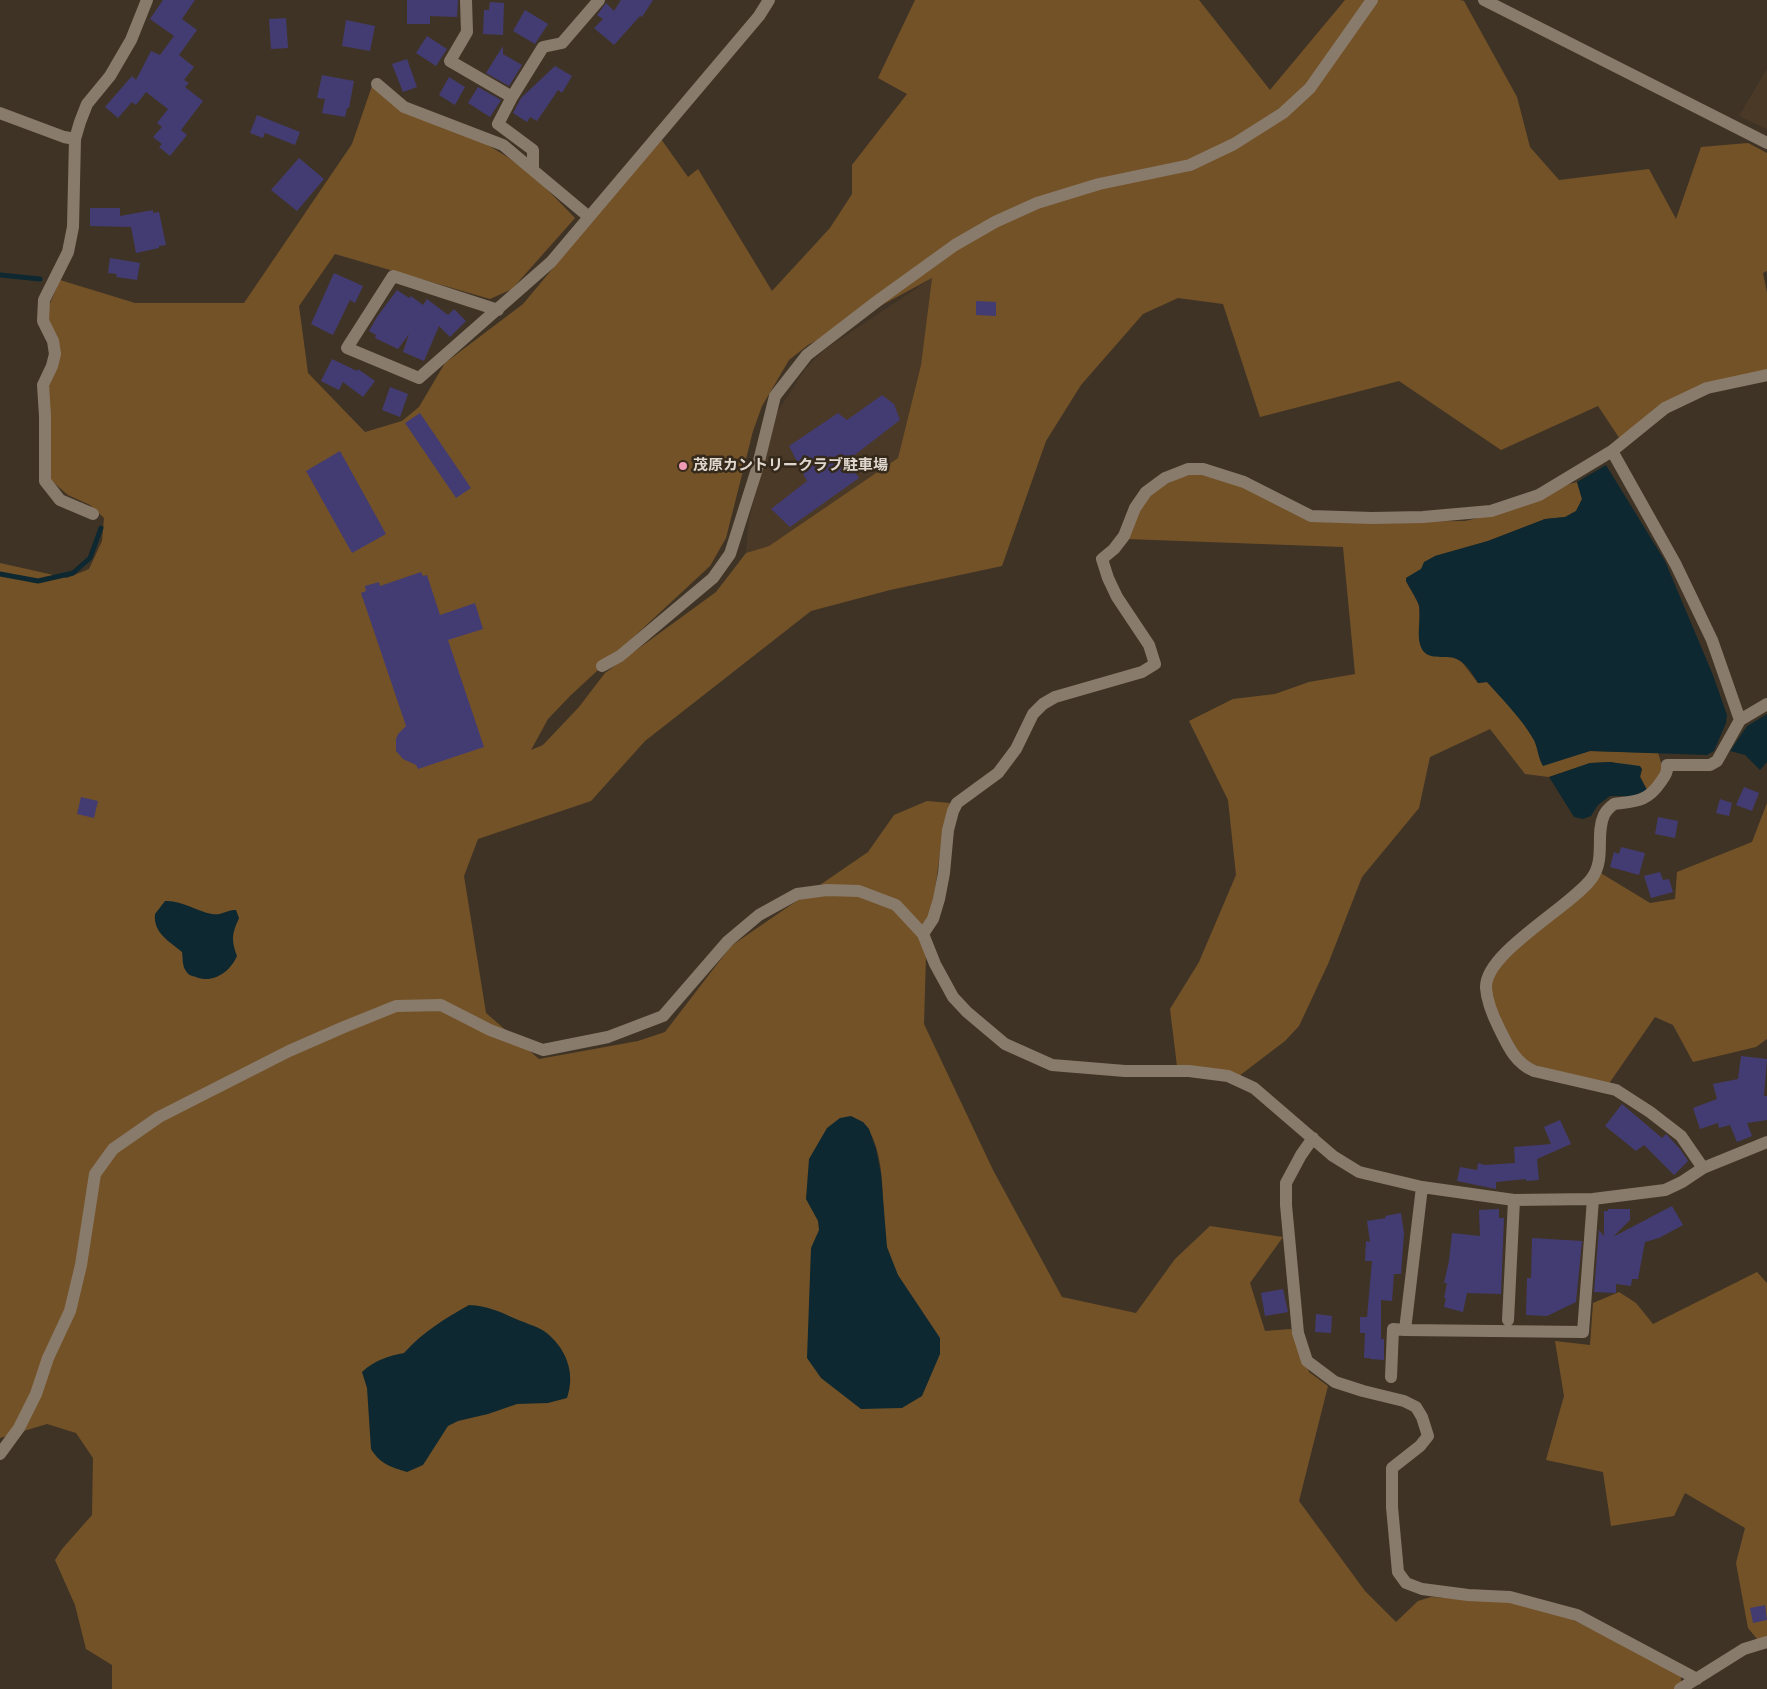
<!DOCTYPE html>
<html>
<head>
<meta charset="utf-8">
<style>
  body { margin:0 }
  canvas { display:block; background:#3f3325 }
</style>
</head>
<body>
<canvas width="1767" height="1689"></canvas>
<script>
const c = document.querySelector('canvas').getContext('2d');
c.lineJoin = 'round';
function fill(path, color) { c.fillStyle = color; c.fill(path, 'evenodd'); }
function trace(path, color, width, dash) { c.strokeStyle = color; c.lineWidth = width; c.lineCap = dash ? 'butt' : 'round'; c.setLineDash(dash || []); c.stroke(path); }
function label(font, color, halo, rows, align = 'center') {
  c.font = font + ' "Archivo Narrow","Noto Sans JP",sans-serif'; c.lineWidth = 5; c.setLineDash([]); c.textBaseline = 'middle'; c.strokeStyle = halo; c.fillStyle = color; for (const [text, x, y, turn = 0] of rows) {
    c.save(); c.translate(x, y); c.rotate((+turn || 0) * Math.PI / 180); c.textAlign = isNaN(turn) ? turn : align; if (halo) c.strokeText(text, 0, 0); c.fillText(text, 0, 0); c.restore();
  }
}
const built = new Path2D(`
  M1767,69V129L1739,116Z
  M932,278L921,365L898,458L769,546L746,553L749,519L776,414L806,368L824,350Z`);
const green = new Path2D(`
  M915,0H1199L1270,90L1345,0H1460L1464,1L1517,97L1530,147L1559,180L1649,169L1676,219L1701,147L1748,143L1767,153V271L1763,273L1767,293V370L1709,383L1620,439L1598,406L1501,450L1399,381L1260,417L1223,304L1178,298L1143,314L1081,385L1046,441L1002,566L890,590L811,611L645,741L591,801L478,839L464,876L486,1013L539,1059L638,1041L665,1032L731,946L868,852L894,815L927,801L950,803L944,823L934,897L927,920L924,1024L993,1170L1062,1297L1136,1313L1175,1259L1210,1226L1283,1237L1250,1283L1265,1331L1291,1329L1309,1372L1328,1386L1299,1501L1365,1591L1396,1622L1418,1601L1431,1597L1507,1602L1565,1616L1681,1673V1685L1675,1689H112V1665L86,1649L75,1605L55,1560L62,1549L92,1515L93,1458L76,1433L47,1424L0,1438V563L67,578L89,569L102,541L104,518L90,505L68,495L48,478V389L59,362L45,315L60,280L135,303H244L352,144L372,86L483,142L509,158L535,177L575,218L512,289L490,299L335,254L299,306L308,373L365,432L402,421L419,407L445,363L523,304L661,139L688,177L698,169L772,291L830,228L852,194V165L907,94L878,78ZM932,278L921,365L898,458L769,546L746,553L716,592L605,673L579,707L543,745L531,750L548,719L570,696L710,566L726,538L753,431L762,406L789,360L808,345ZM863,1122C884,1147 882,1187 884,1218Z
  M1190,472L1242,484L1324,522L1465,521L1491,515L1566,485L1577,482L1582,499L1576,511L1565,517L1545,519L1488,541L1435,556L1421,569L1406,578V581L1419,605L1420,643L1436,656L1453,657L1461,661L1478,683L1487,682C1503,700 1522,718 1534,740C1538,748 1538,757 1543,765L1590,751L1658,753L1664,772L1647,790L1640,776L1642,769L1610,762L1590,763L1549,777L1525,774L1490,729L1430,757L1419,808L1362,877L1328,964L1299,1026L1285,1041L1239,1076L1177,1066L1170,1009L1199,962L1236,875L1228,800L1189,721L1233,699L1275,694L1309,682L1355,674L1343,547L1127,539L1139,509L1151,492Z
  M1767,803V1039L1756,1047L1693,1062L1673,1025L1655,1017L1608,1085L1554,1071L1523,1061L1496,1011L1490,986L1495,970L1599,872L1650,903L1675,899L1677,872L1752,842Z
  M1757,1272L1767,1283V1639L1758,1640L1748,1628L1736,1563L1745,1528L1685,1493L1674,1516L1611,1526L1603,1472L1546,1460L1564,1396L1555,1341L1590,1345L1593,1303L1619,1292L1636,1303L1653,1324Z`);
const water = new Path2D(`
  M1606,465L1665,561L1713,675L1727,715L1726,723L1714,751L1707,755L1590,751L1543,766C1538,757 1538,749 1534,740C1522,719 1503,700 1487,682L1478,683C1472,673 1466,662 1454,658C1445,655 1432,660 1424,652C1414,640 1422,619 1419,606C1417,598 1410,589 1406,581V578L1421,569L1424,562L1435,556L1488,541L1545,519L1565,517L1576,511L1582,499L1577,482Z
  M1767,714V762L1760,770L1745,755L1730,751L1747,726Z
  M1610,762L1640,766L1642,769L1640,777L1647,790L1633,796H1610L1598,805L1591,816L1583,819L1574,817L1549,777L1590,763Z
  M165,901C182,900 196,911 212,914C221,916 228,909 236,910L239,918C232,934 231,939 237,956C230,972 213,984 196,977C192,976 188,975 186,971C182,966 183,958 182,952C169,941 153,933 155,914Z
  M851,1116L863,1122L869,1129L876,1149L881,1174L887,1247L898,1275L940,1338V1354L922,1396L902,1408L861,1409L821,1378L807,1358L811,1248L819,1230L818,1221L806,1199L809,1159L827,1128L840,1118Z
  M469,1305C488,1306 498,1311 516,1319C525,1323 536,1326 544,1331C566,1347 576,1373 567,1398L548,1403L517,1404L488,1414L458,1421L448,1426L423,1465L407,1472C391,1467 380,1464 371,1449L367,1388L362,1372C375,1360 388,1356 404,1353C423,1332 444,1319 469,1305Z`);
const stream = new Path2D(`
  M0,275L40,279
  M0,574L38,581L73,573L90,558L101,528`);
const building = new Path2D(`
  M163,0H195L182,19L197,30L179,55L194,67L184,80L189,83L185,87L203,101L181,130L187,135L170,156L159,147L162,144L153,137L162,127L157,123L168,109L146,92L136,105L132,102L118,118L105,107L132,76L136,80L151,51L160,55L174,36L150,19Z
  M407,0H458L457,17L430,16V24H407Z
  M621,0H653L642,17L640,16L614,45L594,28L603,19L597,15L606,3L614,11Z
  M490,2L504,3L503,35L483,34L484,10H489Z
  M525,10L548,24L535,44L513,31Z
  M286,18L288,48L271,49L269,19Z
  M346,20L375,26L370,51L342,46Z
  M427,36L447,49L436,66L416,53Z
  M503,46V54L522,65L509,86L486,73Z
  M407,59L417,87L403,92L392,64Z
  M555,66L572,76L562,93L558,90L537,121L530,117L527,122L513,113L521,98Z
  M322,75L354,81L349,108H347L345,117L322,113L325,99L317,98Z
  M449,77L465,87L455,105L439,95Z
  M478,87L501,100L490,117L468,103Z
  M257,115L300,132L295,145L265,133L263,138L250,133Z
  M299,158L324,179L297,211L271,190Z
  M90,208H120V216L153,210V213L159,212L166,245L159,246V248L136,253L131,227L90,226Z
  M110,258L140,263L137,280L116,277L117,274L108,273Z
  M334,273L363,286L355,303L350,300L333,335L311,324Z
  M397,290L409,298L411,296L423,305L427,299L448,315L454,309L466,321L450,337L439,326L424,361L403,352L409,334L398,349L375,338L376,335L369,331L377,317Z
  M976,301L996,302V316L976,315Z
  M332,359L357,371L358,369L375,381L363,397L343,382L339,390L321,381Z
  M390,387L408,394L400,417L382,410Z
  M882,395L894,404L900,420L847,461L859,478L790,527L771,509L807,481L789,446L838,413L847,420Z
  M420,413L471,488L456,498L405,423Z
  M340,451L386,534L352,553L306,471Z
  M421,572L423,576L427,575L440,615L475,603L483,629L448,640L484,747L418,769L416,765L403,759L396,751V739L398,734L406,726L361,593L366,591L365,586L379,582L380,586Z
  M1744,787L1759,793L1752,811L1736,805Z
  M81,797L98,801L94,818L77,814Z
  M1720,799L1732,803L1729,816L1716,813Z
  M1658,817L1678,821L1675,838L1655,834Z
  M1621,847L1645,853L1639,875L1610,867L1614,852L1619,854Z
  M1660,872L1663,880L1669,879L1673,892L1651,898L1644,876Z
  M1741,1056L1767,1059L1764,1096H1767V1120L1747,1123L1752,1136L1737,1142L1730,1125L1719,1128L1718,1123L1700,1129L1693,1108L1717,1099L1713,1084L1738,1079Z
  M1622,1104L1662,1138L1666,1134L1680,1149L1688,1161L1674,1175L1644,1145L1636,1151L1605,1126Z
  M1560,1120L1571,1144L1537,1159L1539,1180L1526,1181V1179L1496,1182V1189L1457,1181L1460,1167L1477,1170L1478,1163L1485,1165L1515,1163L1514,1147L1551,1144L1544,1127Z
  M1672,1206L1683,1225L1659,1238L1645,1242L1638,1279H1632L1631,1286L1616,1284V1293L1594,1292L1599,1230L1604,1236V1211H1608V1209H1630V1220L1613,1237Z
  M1499,1209V1218H1504L1501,1294L1467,1293L1463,1312L1444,1307L1446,1298H1444L1447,1283H1444L1449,1261L1452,1233L1480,1236L1479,1210Z
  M1401,1213L1404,1233L1401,1274H1394L1392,1301L1381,1300V1339H1384V1360L1370,1359V1358H1364L1365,1333H1360V1317H1367L1372,1261H1365L1366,1241L1370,1242L1367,1221L1386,1218L1385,1216Z
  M1532,1238L1582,1241L1576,1302L1547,1316L1526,1315L1527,1278H1531Z
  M1283,1289L1288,1312L1265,1316L1261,1293Z
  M1316,1314L1332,1316L1331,1333L1315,1332Z
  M1765,1605L1767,1620L1753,1623L1750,1608Z`);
const minor = new Path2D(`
  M466,0L467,32L450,61L512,97
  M377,84L404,107L503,145L589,217
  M0,113L64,137L75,139
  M533,168V150L498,124L512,97L543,47L562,43L599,0
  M498,310L393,276L347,348L419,378L551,262L759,16L769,0
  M1612,451L1676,565L1712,640L1740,720L1717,761L1710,765H1667C1668,773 1664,777 1660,783C1647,802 1635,801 1614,804C1610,807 1606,811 1604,815C1595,835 1606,858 1592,878C1571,907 1484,953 1486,988C1487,1002 1493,1016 1499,1028C1508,1046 1515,1063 1534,1071L1616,1090L1650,1112L1681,1136L1703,1168
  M93,514L60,500L45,481V416L43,385L52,366L55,354L53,341L43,321L44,300L68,252L73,227L75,139L80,122L87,104L110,76L131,40L147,0
  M1740,720L1767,704
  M923,934L933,919L939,899L944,873L948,830L953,811L957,803L998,773L1016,749L1033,714L1043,704L1055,697L1142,672L1155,664L1149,645L1117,597L1108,578L1102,559L1114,549L1124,536L1135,508L1146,492L1165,478L1188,469H1203L1244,482L1311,516L1372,518L1423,517L1491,511L1539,495L1612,451L1665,408L1707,388L1767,375
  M1313,1138L1301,1155L1286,1183V1205L1298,1333L1307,1361L1335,1382L1363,1391L1404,1401L1416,1407L1422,1417L1428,1436L1420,1446L1392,1468V1507L1398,1572L1406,1583L1422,1589L1468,1595L1510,1597L1577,1615L1697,1679
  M1422,1187L1405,1330L1583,1332L1593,1199
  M1508,1320L1514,1200
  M1391,1377L1393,1329L1405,1330
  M0,1454L19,1428L36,1394L48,1358L70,1311L81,1265L95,1174L113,1149L159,1117L289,1051L344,1027L396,1006L441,1005L490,1030L543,1050L608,1037L663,1016L728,941L759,915L797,894L827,890L859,891L896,905L923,934L935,964L953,997L967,1012L1005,1044L1052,1065L1125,1071H1189L1228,1076L1254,1088L1333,1156L1359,1172L1422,1187L1514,1200L1593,1199L1665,1190L1682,1182L1703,1168L1767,1142
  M1680,1689L1744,1649L1767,1642`);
const tertiary = new Path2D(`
  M1484,0L1767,143
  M602,666L620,656L713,578L730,554L757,469L775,396L807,355L880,299L955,245L995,222L1037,203L1099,184L1190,165L1234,144L1283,113L1310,88L1372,0`);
const markers = [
  [683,466,5,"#f09ab5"]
];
const poiNames = [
  ["茂原カントリークラブ駐車場",693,466]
];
fill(built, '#4a3926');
fill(green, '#745227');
fill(water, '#0d2830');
trace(stream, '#0d2830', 5);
fill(building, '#433c72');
trace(minor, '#897b6b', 12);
trace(tertiary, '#897b6b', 12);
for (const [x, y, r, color] of markers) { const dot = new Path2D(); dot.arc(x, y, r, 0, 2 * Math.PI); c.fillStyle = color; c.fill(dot); trace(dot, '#34291b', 2); }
label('bold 15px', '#e0d8cf', '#34291b', poiNames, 'left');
</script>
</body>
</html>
